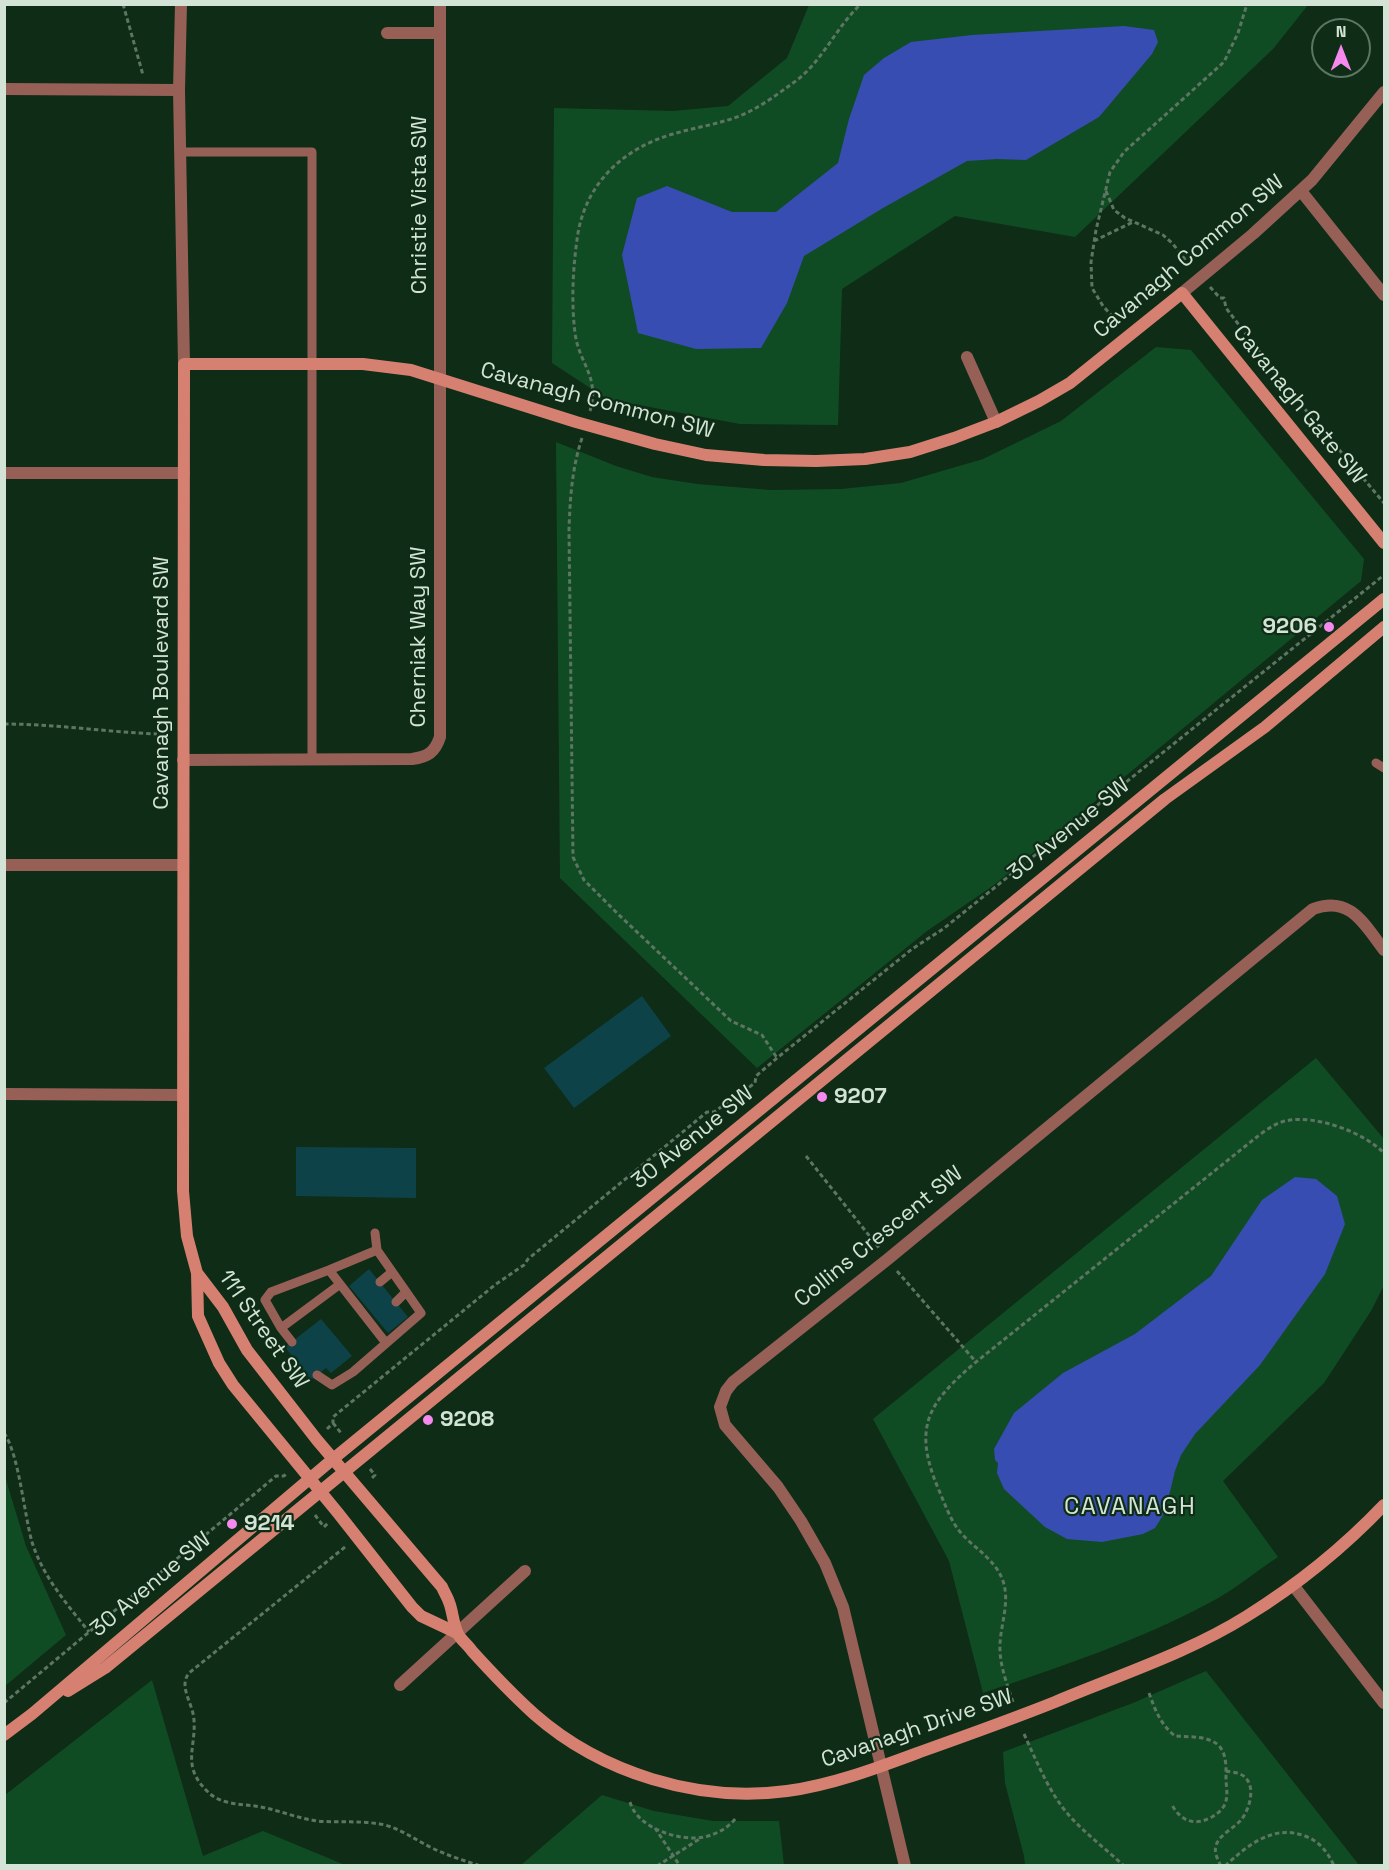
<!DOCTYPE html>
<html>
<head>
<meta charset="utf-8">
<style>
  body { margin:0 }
  #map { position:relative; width:1389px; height:1870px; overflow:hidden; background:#0f2c16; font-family:"Space Grotesk",sans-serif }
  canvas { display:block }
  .frame { position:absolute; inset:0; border:6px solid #d3e4d6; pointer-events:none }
  .north { position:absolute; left:1311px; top:18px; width:60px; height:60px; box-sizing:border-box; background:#0f2c16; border:2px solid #5d7663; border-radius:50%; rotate:0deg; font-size:16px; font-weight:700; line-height:24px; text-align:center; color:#d3e4d6 }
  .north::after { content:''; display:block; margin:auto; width:21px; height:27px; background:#f689ee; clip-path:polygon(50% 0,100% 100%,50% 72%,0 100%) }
</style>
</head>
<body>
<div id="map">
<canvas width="1389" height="1870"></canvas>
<div class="frame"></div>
<div class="north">N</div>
</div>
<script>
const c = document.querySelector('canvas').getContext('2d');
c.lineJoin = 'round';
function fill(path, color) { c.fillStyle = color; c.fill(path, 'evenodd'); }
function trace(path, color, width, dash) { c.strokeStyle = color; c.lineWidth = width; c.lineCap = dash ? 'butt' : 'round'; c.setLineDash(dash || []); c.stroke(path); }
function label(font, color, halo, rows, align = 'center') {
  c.font = font + ' "Space Grotesk",sans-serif'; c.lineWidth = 4.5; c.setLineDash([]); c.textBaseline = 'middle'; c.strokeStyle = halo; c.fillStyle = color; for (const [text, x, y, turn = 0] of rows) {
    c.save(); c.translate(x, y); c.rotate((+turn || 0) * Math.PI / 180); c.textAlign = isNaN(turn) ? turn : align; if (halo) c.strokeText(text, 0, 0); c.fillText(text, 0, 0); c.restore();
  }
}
const green = new Path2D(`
  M809,5H1308L1273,49L1075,237L955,216L842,289L838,425L740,424L607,399L552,363L554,108L673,111L728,106L787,58Z
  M1156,347L1191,350L1364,559L1361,581L994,885L927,931L757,1068L560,878L556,442L616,466L652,477L697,484L771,490L841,489L901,483L983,459L1061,421Z
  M1316,1058L1384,1139V1285L1371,1311L1324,1383L1223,1481L1278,1557C1255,1572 1233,1591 1209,1603C1138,1641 1060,1667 983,1693L949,1561L873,1419Z
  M4,1473L26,1546L66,1635L5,1686Z
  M1206,1671L1359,1865H1025L1024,1856L1005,1783L1003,1752L1133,1703Z
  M152,1680L203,1856L263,1831L345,1865H5V1795Z
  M602,1795L654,1811L713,1821H779L784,1865H521Z`);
const water = new Path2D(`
  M1124,26L1154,30L1158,42L1152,54L1099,117L1026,160L997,159L967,161L883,208L804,256L787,303L761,348L696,349L638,333L622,255L637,198L667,186L732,212H776L838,163L849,119L864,75L884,58L911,42L972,35Z
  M1295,1177L1316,1179L1337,1196L1345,1224L1325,1274L1260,1365L1195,1434L1181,1455L1175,1471L1165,1512L1155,1528L1143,1534L1102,1542L1067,1539L1045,1527L1004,1489L997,1473L998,1463L995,1460L994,1449L1014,1413L1063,1373L1135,1334L1211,1276L1262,1200Z`);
const building = new Path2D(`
  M642,996L671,1036L574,1108L544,1068Z
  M296,1147L416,1148V1198L296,1196Z
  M369,1269L408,1317L388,1333L349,1286Z
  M321,1319L352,1356L331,1373L326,1368L311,1380L285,1347Z`);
const path = new Path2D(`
  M123,4L143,75
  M1106,191L1114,210L1125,218L1163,235L1173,244L1191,267
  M1094,241L1133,222
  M1210,287L1220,298H1224L1226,308L1288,389L1384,503
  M1113,317L1103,306L1092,288L1091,262L1096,230L1110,172L1124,152L1224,62L1238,33L1247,4
  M590,411C600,376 579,364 575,333C571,301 573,265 578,233C587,182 624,148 673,134C693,128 714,125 734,118C755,111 775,96 793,83C822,63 835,28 861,4
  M582,438C572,468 570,498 569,530L573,857L584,880L618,914L731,1021L762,1035L777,1058
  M4,724C56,724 106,732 157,734
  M806,1156L879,1248
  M897,1271L976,1362
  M333,1423L341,1433
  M327,1429L333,1423V1417L496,1284L524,1265L528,1259L707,1112H714L755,1083L756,1076L777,1058L912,949L943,929L1384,575
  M4,1433C19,1454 24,1514 32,1542C43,1577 67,1604 89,1632
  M370,1469L375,1475L370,1480
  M315,1515L324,1527L328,1523
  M345,1547L189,1673C178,1687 193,1703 194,1720C196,1749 181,1766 208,1792C220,1804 239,1804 255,1806C276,1809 296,1818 317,1821C340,1823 362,1820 385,1825C403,1830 417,1841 434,1849C449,1856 465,1861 481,1866
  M1149,1693C1155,1710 1161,1725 1175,1736C1187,1737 1201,1736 1212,1741C1227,1748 1226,1764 1226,1778C1226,1788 1229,1796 1224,1806C1221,1811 1216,1815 1210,1818C1194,1826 1181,1821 1172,1805
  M1013,1702C1007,1684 999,1664 1000,1644C1001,1623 1010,1602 1003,1581C996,1560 975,1549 961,1533C950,1520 945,1504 938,1488C912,1426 929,1402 976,1362L1253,1140C1262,1133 1273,1124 1285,1121C1315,1114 1363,1132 1384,1153
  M4,1703L276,1476H284L286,1474
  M1024,1734C1036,1760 1046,1785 1063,1808C1080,1830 1104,1847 1124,1866
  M630,1802C637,1828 680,1842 704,1837C717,1834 728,1828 736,1818
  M655,1828L680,1866
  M657,1866L701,1838
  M1221,1866C1217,1858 1213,1851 1217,1843C1221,1834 1234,1828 1241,1820C1250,1809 1258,1782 1240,1774C1236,1772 1230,1772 1226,1771
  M1225,1866C1248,1845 1273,1824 1305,1836C1319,1841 1328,1852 1334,1866`);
const lane = new Path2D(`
  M180,152H312V759
  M1376,763L1384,768
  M375,1233L377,1250
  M329,1270L386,1343
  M380,1282L392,1272
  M396,1302L406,1292
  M281,1328L339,1285
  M292,1342L281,1328L265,1300L271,1292L329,1270L377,1250L421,1313L353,1372L332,1385L317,1375`);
const street = new Path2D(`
  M181,4L179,90L184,364
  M387,33H440
  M4,89L179,90
  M1301,191L1384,295
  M1182,293L1253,234L1312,180L1384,92
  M967,357L996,422
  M4,473H184
  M183,760L412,759C428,757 435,752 440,737V4
  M4,865H183
  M4,1094L182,1095
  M1293,1585L1384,1703
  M400,1685L525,1571
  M905,1866L843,1607L825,1563L801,1521L778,1487L725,1425L720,1407L726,1391L733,1382L888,1259L1313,909C1350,895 1364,924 1384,950`);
const secondary = new Path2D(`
  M197,1273L223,1307L247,1350L317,1440L442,1587C444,1592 447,1596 449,1602C453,1612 453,1624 458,1634C461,1640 468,1645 472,1651C492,1673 512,1694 534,1714C601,1773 698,1803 787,1791C832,1785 877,1768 920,1752C965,1736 1010,1720 1055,1702C1119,1675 1188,1653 1247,1616C1297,1585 1344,1547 1384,1505
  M457,1633L421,1616L412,1607L338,1513L233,1385L219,1363L198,1316L197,1273L187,1236L183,1191L184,364H363L411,370L576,422L655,444L706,455L764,460L816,461L865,459L910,452L954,438L996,422L1039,401L1070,383L1182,293L1384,543
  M68,1691L105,1668L1165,799L1265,727L1384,627
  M4,1735L32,1714L333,1459L1384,599`);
const markers = [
  [1329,627,6,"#f689ee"],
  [822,1097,6,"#f689ee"],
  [428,1420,6,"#f689ee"],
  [232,1524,6,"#f689ee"]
];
const streetNames = [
  ["Christie Vista SW",420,205,-90],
  ["Cavanagh Common SW",1189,257,-40],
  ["Cavanagh Common SW",597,401,15],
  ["Cavanagh Gate SW",1299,405,51],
  ["Cherniak Way SW",419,637,-90],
  ["Cavanagh Boulevard SW",162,683,-90],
  ["30 Avenue SW",1069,830,-39],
  ["30 Avenue SW",693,1138,-39],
  ["Collins Crescent SW",879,1237,-39],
  ["111 Street SW",263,1330,55],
  ["30 Avenue SW",151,1585,-40],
  ["Cavanagh Drive SW",917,1729,-19]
];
const poiNames = [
  ["9206",1317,627,"right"],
  ["9207",834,1097],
  ["9208",440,1420],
  ["9214",244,1524]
];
const neighbourhoodNames = [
  ["CAVANAGH",1130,1507]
];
fill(green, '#104c23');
fill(water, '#384db2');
fill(building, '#0e4249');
trace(path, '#5d7562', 3, [4.5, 3]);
trace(lane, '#966057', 9);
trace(street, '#966057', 12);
trace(secondary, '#d68072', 12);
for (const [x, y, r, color] of markers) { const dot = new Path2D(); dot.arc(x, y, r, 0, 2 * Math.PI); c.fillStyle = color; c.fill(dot); trace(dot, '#0f2c16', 2); }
label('22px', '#d3e4d6', '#0f2c16', streetNames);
label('bold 22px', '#d3e4d6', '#0f2c16', poiNames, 'left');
c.letterSpacing = '1.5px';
label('24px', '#d3e4d6', '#0f2c16', neighbourhoodNames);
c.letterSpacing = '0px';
</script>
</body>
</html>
